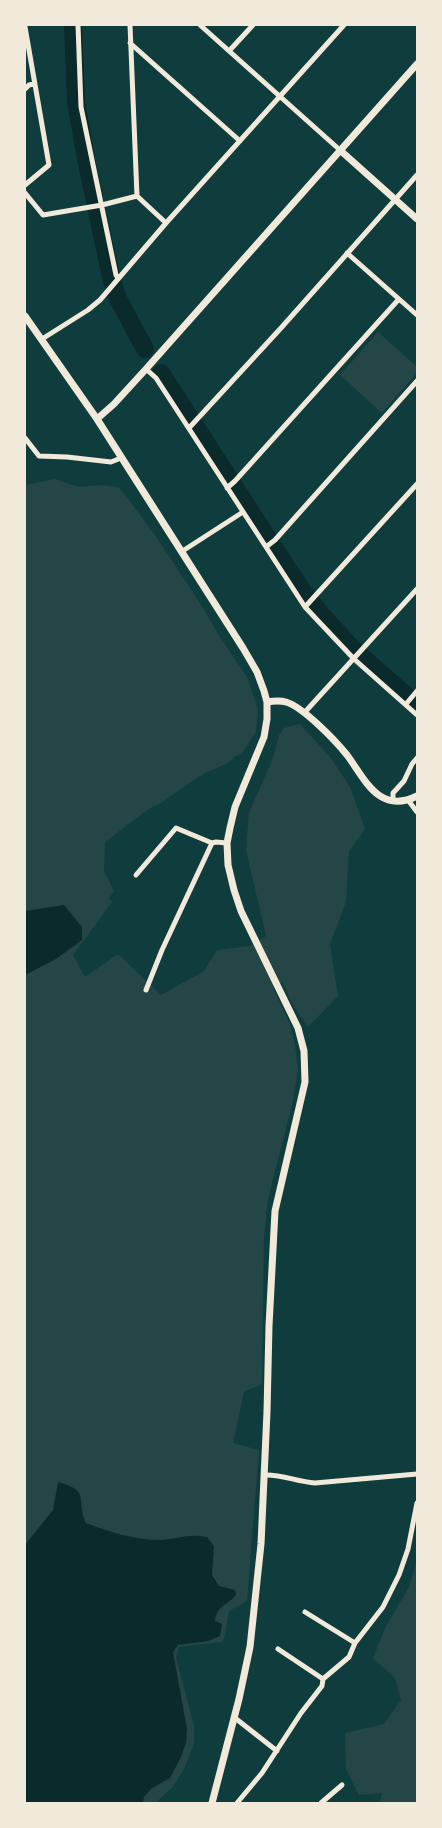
<!DOCTYPE html>
<html>
<head>
<meta charset="utf-8">
<style>
  body { margin:0 }
  #map { position:relative; width:442px; height:1828px; overflow:hidden; background:#0f3d3e; font-family:"Source Sans 3",sans-serif }
  canvas { display:block }
  .frame { position:absolute; inset:0; border:26px solid #f1e9da; pointer-events:none }
</style>
</head>
<body>
<div id="map">
<canvas width="442" height="1828"></canvas>
<div class="frame"></div>
</div>
<script>
const c = document.querySelector('canvas').getContext('2d');
c.lineJoin = 'round';
function fill(path, color) { c.fillStyle = color; c.fill(path, 'evenodd'); }
function trace(path, color, width, dash) { c.strokeStyle = color; c.lineWidth = width; c.lineCap = dash ? 'butt' : 'round'; c.setLineDash(dash || []); c.stroke(path); }
const green = new Path2D(`
  M378,332L417,367V373L382,413L340,375Z
  M55,479L78,487L102,485L118,487L126,496L155,535L200,603L220,637L247,677L258,709L256,732L241,754L234,757L230,762L203,774L161,803L147,810L105,842L104,871L114,891L109,898L112,902L73,955L85,977L118,954L161,995L204,971L217,950L250,946L266,936L246,850L249,812L272,761L279,735L284,728L300,724L331,758L350,787L365,829L349,851L346,902L330,944L338,996L308,1027L294,1007L282,982L273,988L290,1024L295,1045L298,1070L293,1101L268,1199L264,1237L262,1384L244,1392L233,1443L259,1450L247,1601L229,1611L225,1635L222,1642L179,1647L176,1657L194,1726V1744L184,1769L172,1788L155,1803H25V485Z
  M417,1560V1803H380L382,1793L359,1795L346,1769L345,1733L384,1724L401,1700L395,1678L373,1658L385,1628L409,1587Z`);
const water = new Path2D(`
  M64,905L82,927V940L56,959L25,975V911Z
  M58,1482C92,1492 75,1498 86,1523C109,1532 135,1540 160,1540C178,1539 187,1533 207,1537L214,1546L212,1575L219,1586L235,1590L236,1595C227,1606 217,1605 215,1621L222,1624L220,1636L208,1641L178,1645L173,1652L187,1729L186,1743L181,1757L170,1778L151,1789L144,1797L143,1803H25V1545L53,1510Z`);
const river = new Path2D(`
  M73,25L76,101L86,159L111,277L118,299L145,349
  M161,373L278,554L304,593L321,614L351,647L417,705`);
const minor = new Path2D(`
  M78,25L81,107L116,275L118,278
  M130,25L137,196L166,223
  M200,25L341,151
  M25,27L49,165L25,185
  M130,43L240,141
  M230,50L253,25
  M25,89L29,85L34,84
  M25,193L43,215L102,205L137,196
  M347,253L417,315
  M42,339L88,310L100,300L166,223L344,25
  M146,369L156,378L305,607L354,659L417,715
  M189,428L281,328L417,175
  M25,438L39,456L67,457L111,462L121,458
  M227,488L235,481L399,299
  M266,547L275,540L417,381
  M181,552L243,512
  M305,607L417,484
  M406,704L417,691
  M305,712L417,589
  M408,800L417,812
  M393,801V793L404,781L412,764L417,758
  M136,875L176,828L212,843
  M146,990L162,950L212,843L216,842L227,843
  M264,1475C282,1474 297,1482 315,1483L417,1474
  M305,1612L355,1643
  M278,1649L323,1679
  M235,1718L277,1751
  M237,1803L262,1773L301,1713L322,1686L323,1679L349,1657L355,1643L383,1607L399,1575L408,1549L417,1503
  M321,1803L342,1785`);
const tertiary = new Path2D(`
  M341,151L417,219
  M25,316L97,419L243,648L257,672L264,691L267,702V719L264,737L235,807L230,828L227,843L228,865L234,890L241,911L298,1028L304,1051L305,1082L275,1211L269,1326L267,1412L261,1544L250,1647L239,1699L212,1803
  M97,419L114,404L146,369L417,64
  M267,702C273,701 279,700 286,702C303,707 335,740 347,755C365,779 379,815 417,796`);
fill(green, '#244646');
fill(water, '#0a2a2b');
trace(river, '#0a2a2b', 18);
trace(minor, '#f1e9da', 5);
trace(tertiary, '#f1e9da', 7);
</script>
</body>
</html>
